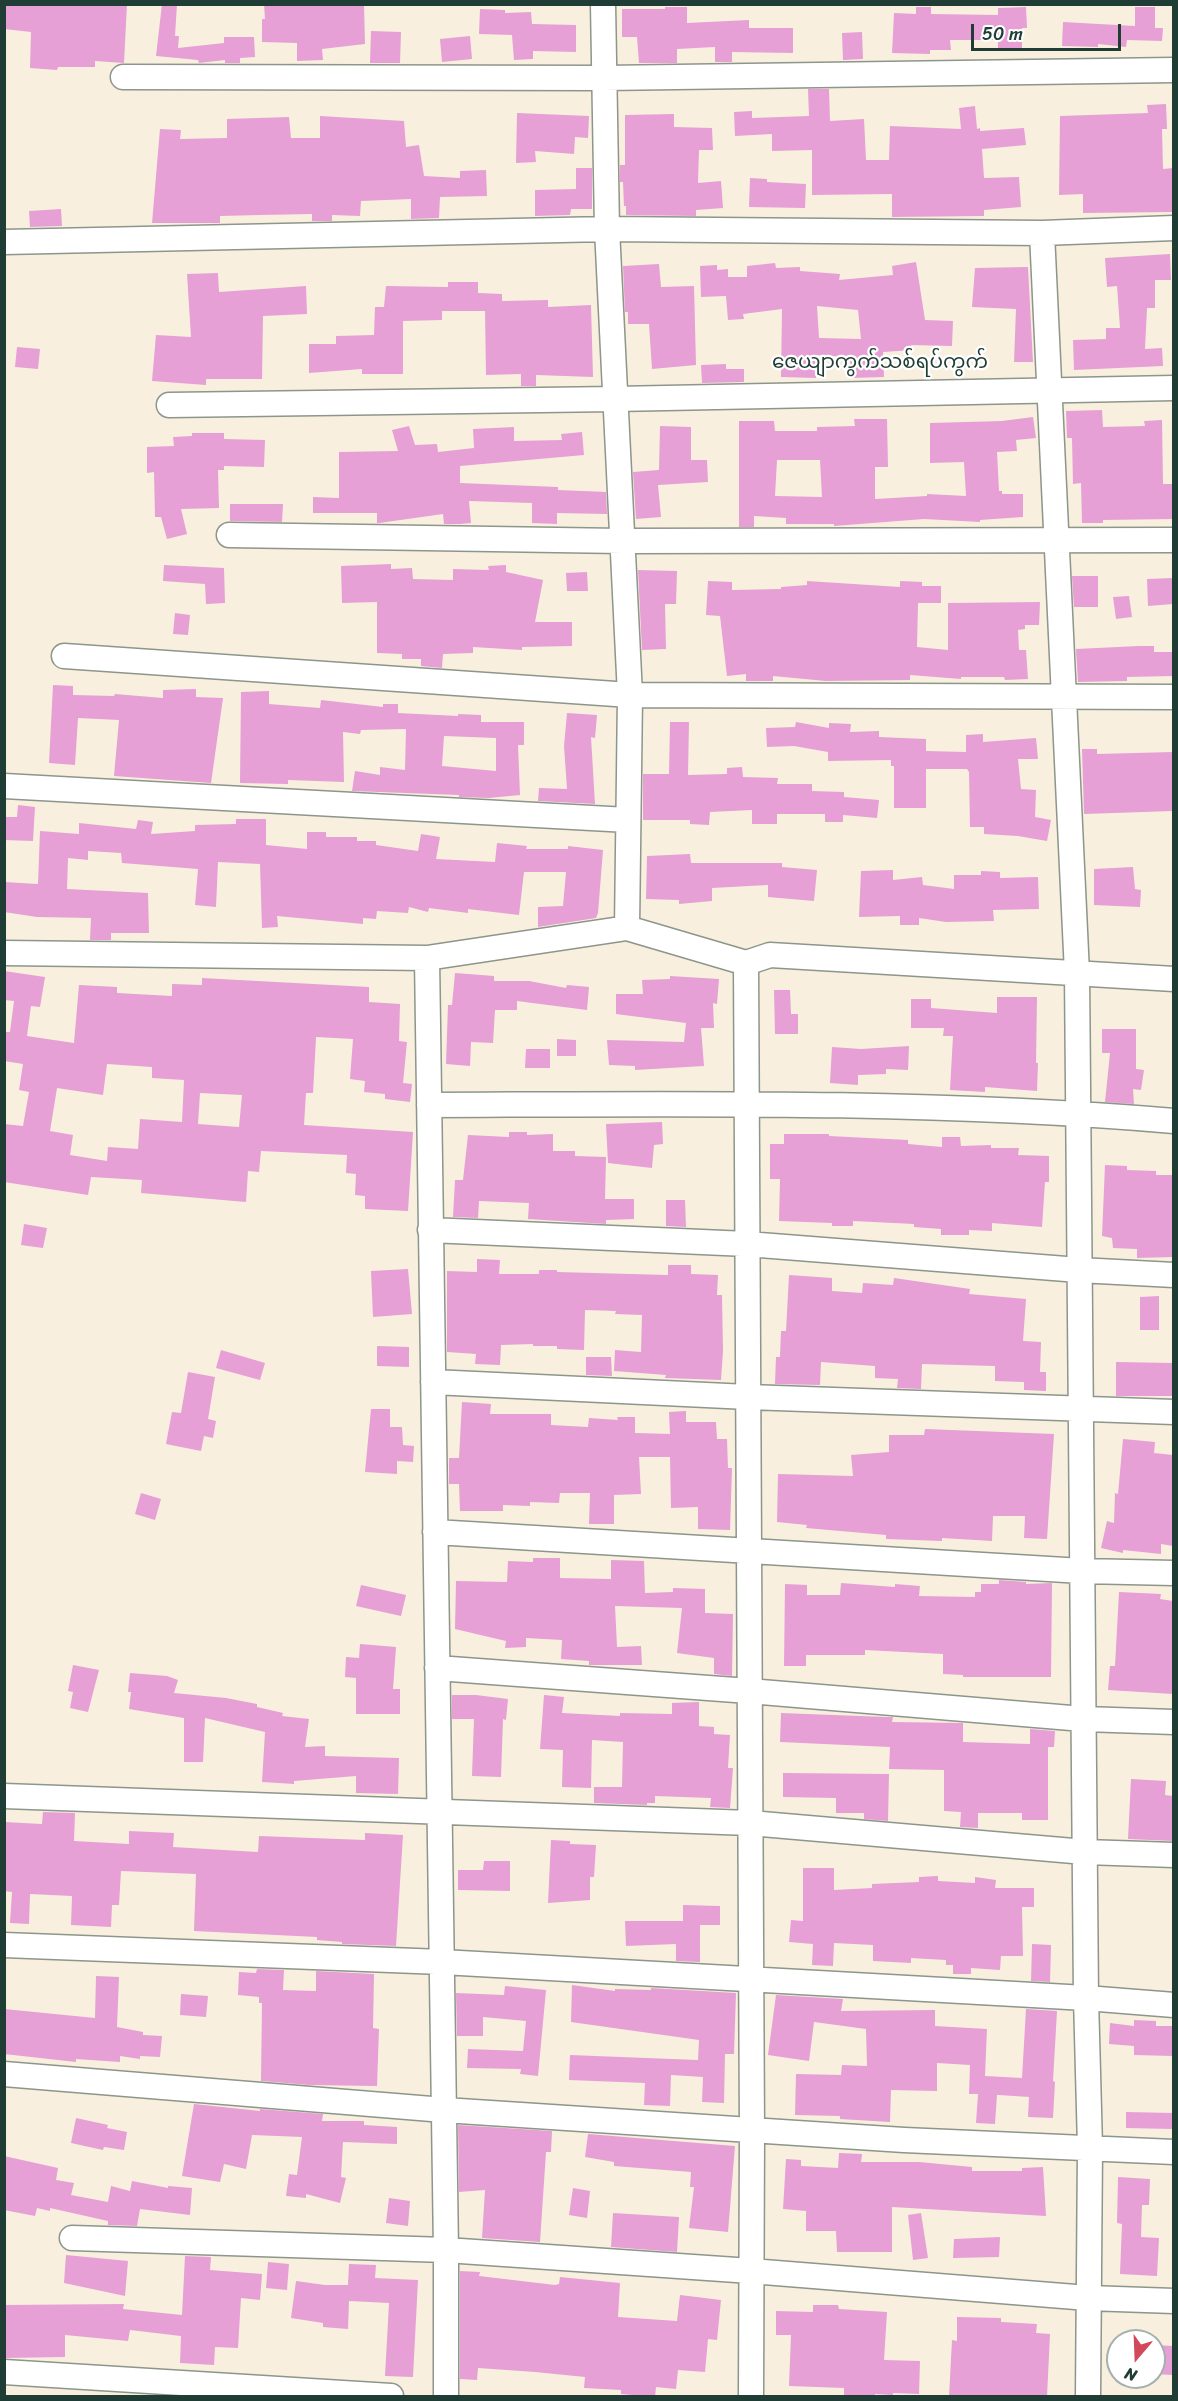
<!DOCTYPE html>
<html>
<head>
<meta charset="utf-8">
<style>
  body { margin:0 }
  #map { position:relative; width:1178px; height:2401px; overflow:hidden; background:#f8efdf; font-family:Sriracha,sans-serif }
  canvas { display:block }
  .frame { position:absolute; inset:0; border:6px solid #1f3d34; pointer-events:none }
  .north { position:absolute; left:1106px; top:2329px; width:60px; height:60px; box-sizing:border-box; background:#fff; border:2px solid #a5b1ae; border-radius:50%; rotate:199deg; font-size:16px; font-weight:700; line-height:24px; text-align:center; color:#1f3d34 }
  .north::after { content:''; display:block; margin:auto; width:21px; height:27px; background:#d1495b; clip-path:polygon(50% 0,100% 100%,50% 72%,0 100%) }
  .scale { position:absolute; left:971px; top:24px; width:150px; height:27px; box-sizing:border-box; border:3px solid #1f3d34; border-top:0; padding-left:8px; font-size:18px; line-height:21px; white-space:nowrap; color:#1f3d34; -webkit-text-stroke:4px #fff; paint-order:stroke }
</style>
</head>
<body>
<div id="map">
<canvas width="1178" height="2401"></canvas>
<div class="frame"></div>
<div class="north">N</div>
<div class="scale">50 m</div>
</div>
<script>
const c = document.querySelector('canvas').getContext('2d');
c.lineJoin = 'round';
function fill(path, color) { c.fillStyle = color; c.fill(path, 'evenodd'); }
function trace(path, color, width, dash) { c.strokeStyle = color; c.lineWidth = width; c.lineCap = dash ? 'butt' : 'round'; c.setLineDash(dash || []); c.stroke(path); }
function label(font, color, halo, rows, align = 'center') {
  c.font = font + ' Sriracha,"Noto Sans Myanmar",sans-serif'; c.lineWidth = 4.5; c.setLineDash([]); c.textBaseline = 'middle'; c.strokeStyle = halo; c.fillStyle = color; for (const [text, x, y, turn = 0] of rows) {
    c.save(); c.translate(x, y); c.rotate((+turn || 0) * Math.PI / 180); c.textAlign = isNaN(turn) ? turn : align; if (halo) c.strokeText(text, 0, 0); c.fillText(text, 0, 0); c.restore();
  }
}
const building = new Path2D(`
  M4,4H127L124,63L95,61V67H58L57,70L30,68L31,32L4,29Z
  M162,4H177L175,36H179L178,48L224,43V37H254L255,57L240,58V63H225V60L199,63L198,60L156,56Z
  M264,4H364L365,44L322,49L323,60L297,61V43L262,42V19H265Z
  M665,7H687V23L749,20V28H793V53L732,52V62H715V47L677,49V63H639L637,37H622V9H665Z
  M916,7H931V14L998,15V8L1026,7L1027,28H1022V50L998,49V40H950L951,50H930V54L892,53L894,13L916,14Z
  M1135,7H1155V28H1163L1162,41L1127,40L1126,47L1098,44V47L1062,46L1063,22L1135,26Z
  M480,9L505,10V13L531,12L532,24L576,25V52L533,51V59L514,60L512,35L479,34Z
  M371,31L401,32L400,63H370Z
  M862,32L863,59L843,60L842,33Z
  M470,36L472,59L442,62L440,39Z
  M808,89H829L830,121L864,119L866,160H889L890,126L961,129L959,108L975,106L977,129L980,128V131L1024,128L1026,145L982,149L984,178L1019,177L1021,207L984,210V216L892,217V194L812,195V150L772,151V134L735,136L734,112L752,111V118L809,116Z
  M1166,104L1167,129H1162L1163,169L1173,168V212L1083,213V194L1059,195L1060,116L1148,113L1147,105Z
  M517,113L589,116L588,138L575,137L574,154L535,151L536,162L516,163Z
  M674,114V127L712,128L713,150H699L698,183L721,181L723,208L696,210V216L626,215V206H624L623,182H620V165H625V115Z
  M320,116L404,121L406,147L419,145L424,176L460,178V171L486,170L487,196L440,197L439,218L411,219V199L361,201L360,216L332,215V221H312V214L260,215L220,216V223H152L160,129L181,130L180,139L227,138V119L289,117L291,138H320Z
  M576,168H592V209H571L570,215L535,216V190L576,189Z
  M750,178L767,179V182L806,184L805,208L749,207Z
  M61,209L62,226L30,227L29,211Z
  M1170,254L1171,280H1155V308H1147L1145,349L1162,348L1163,366L1074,370L1073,340L1106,339V328H1120L1117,286L1107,287L1105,258Z
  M916,262L925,320L953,321L952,346L911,345L912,350L883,352L884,377L851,378L850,357L816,355V378L781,377L782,309L743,314L744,319L728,320L726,296L701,297L700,266L717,265V270L728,269V277H747V266L775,263L776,268L800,267V271L840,274L839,280L893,275L892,266ZM817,306L858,310L861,339L819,338Z
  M659,264L661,287L694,286L696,365L652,369L649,324H628V312H625L623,266Z
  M1028,267L1033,362H1014L1016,309L972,307L975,268Z
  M218,273L219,292L306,286L307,314L263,316L262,379H206V385L152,381L156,335L191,337L187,274Z
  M448,282H478V293L502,294V301L548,300V307L591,305L593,377L536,375V386H521V374L486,375L485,311H442V320L403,321V374H362V369L309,373V344H336V336L374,335L375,307H384L386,286L448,287Z
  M17,347L40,349L38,369L15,367Z
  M726,364V369H744V382L702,383L701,365Z
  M1102,410L1103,427L1145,426L1144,421L1162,420L1163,484H1173V519L1103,520V523H1082L1081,483L1073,484L1072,438H1067L1066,411Z
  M1033,417L1036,438L1016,440L1017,451L997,452L999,491H1002V494H1023V517L980,520V522L924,519L834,526V524H786V518L754,516V527H739V421H774L775,431H817V427L855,426L854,419H887L888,467H875V499L927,496V494L966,496L964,462L930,463V423L1002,421ZM777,460H820L822,497L775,496Z
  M409,426L415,445L437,444L438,452L474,448L473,429L514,427V441L562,440L561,434L582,432L584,455L460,466V483L558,487V490L606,492L607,514L557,513V524L532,523V503L469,501L471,523L461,524H444L443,514L379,523H377V513H313V497L339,498V452L398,451L392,430Z
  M660,426L691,427V460H707L708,482L658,485L661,517L636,519L633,472L659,470Z
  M192,433H224V439L265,440L264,467L224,466V470H218L219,508L181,509L187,534L167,539L161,517H155L154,472L147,473V447L174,446L173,437L192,436Z
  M230,504H283L282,522L230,521Z
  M391,564V569L412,568L413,579L453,580V569L489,570L488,566L506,565V572L543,580L535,622H572V646L522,647V650L473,647V653L443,654L442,668L421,666V659H402V654L377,653V602L342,603L341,566Z
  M164,565L224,568L225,603L206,604L205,584L163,581Z
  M638,570L677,571L676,604H665L666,649L642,650Z
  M587,572L588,591H567L566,573Z
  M1072,576H1098V607H1074Z
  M1173,578V604L1148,606L1147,579Z
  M708,581L732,582V590L781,589V587L807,585V581L900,587V581L922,582V586H941V603H918L917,647L948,650V603L1040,602L1039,625H1025V629L1018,630L1019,650H1026L1028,679L1005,680L1004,677H961V679L910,675V680L826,681L773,676V681H746V674L727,676L720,616L706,615Z
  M1129,596L1132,617L1116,619L1113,597Z
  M175,613L190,615L188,635L173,634Z
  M1139,646H1154V652H1173V676L1127,677V681L1078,682L1076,649Z
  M53,685L73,686V695L114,696L115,694L163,698V690L196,689V697L223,698L211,783L114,776L119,720L78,718L75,765L49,763Z
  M269,691V704L320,708L321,700L383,707V704H398V713L458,716V714L481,715V722H524V745H518L520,795L489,798L459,797V795L352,791L355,771L380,775V767L405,770L406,729L361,730L360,734L343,732L344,782L288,780V784L240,783L241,692ZM444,736L496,738V771L442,766Z
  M567,713L597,715L595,738L591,737L595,804L538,801L539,788L567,789L564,746Z
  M670,722H689L688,775L727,774V768L742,767L743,777L778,778L777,784H812V791L844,792V797L879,800L877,818L843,815V822H825V814H777V824H752V810L710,812L709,825L690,824V820H643V774H669Z
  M796,722L829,728V723L851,724L850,732L879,731V737L926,739V751L966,752V735L983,734V742L1036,738L1038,759H1018L1021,789L1036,790L1035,817L1051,820L1047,841L1018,836L984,834V827H970L969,772L967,769H926V808H894V766H891V760L828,761V752L794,746L767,747L766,728L795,727Z
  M1082,749H1097V754L1173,752V811L1084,814Z
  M18,805L35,807L33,841L4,840L5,817H17Z
  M236,819H266V845L307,849V832H326V837H357V841H376V845L418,851L421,834L440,837L436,859L495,862L497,843L527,846L526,849H568V846L603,850L598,913L596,918L538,927V907L563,906L566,872H524L519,915L468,909V913L429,908L428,912L409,907L408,913L377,911L376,919L363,918V924L277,916L278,927L262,928L260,864L218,862L216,907L195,905L198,869L122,863L121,853L88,851V860L68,858L67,889L148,893L149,933H111V940H90L91,918L37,917L4,912V882L38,884L40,831L79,834V823L136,829L138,820L153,822L151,834L195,831V825L236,824Z
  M690,854L691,863H782V867L817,870L814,901L768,897V885L712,888V901L679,904V900L646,899L647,856Z
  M1133,867L1135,889L1141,890L1140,907L1094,905V869Z
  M893,870V880L922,877L923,885L954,889V875H981V871L1000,872V878L1038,877L1039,909L993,910L994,921L946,922L919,918V925H900V916L859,917L861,871Z
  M4,971L45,977L40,1007L31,1006L27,1036L74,1043L79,985L117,987V993L172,996V984L202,985V978L369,987V1002L400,1004L399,1041L407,1042L403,1083L412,1084L410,1102L385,1099V1094L364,1092L365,1081L350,1079L353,1039L316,1037L313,1093H306L304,1125L413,1132L408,1211L365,1209V1196L355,1195L356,1174L346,1173L347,1155L261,1151L259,1172L248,1171L246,1202L141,1193L142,1180L91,1177L88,1195L4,1182V1124L23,1126L29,1092L19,1090L23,1064L4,1061V1032H10L14,1001L4,1000ZM107,1064L152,1067V1078L184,1080L182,1122L140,1119L138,1149L108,1147L107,1161L70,1155L73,1135L50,1131L57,1088L103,1095ZM200,1093L242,1095L239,1127L198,1124Z
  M455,973L494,976V981H529L566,988L567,985L589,987L587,1010L517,1001V1010H495L493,1043L471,1042L470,1066L446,1064L448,1005H452Z
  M670,976L719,979L717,1004L713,1003L714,1028H701L704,1066L635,1070V1066L609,1065L607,1040L684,1042L686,1023L616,1014V994H643L642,980L670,979Z
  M774,990H790L791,1014H798V1034H775Z
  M997,997H1037L1036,1063H1038L1037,1091L985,1087V1092L950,1090L953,1036H943L944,1028H911V999H931V1008L997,1013Z
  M1102,1029H1136V1069L1144,1070L1141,1090L1133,1089L1134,1104L1105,1102L1110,1053H1102Z
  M557,1039L576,1040V1056H557Z
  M909,1046L908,1070L886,1069V1074L858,1075V1085L830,1083L832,1047L861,1049Z
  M526,1049H550V1068H525Z
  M662,1122L663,1144L654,1145L652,1168L608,1163L606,1124Z
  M509,1132H527V1135L553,1134V1151H575V1156L606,1157L605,1199H634V1219L606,1220V1224L528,1219L529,1203L479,1201L478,1218L453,1217L455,1180H463L468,1135L509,1137Z
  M784,1134H829V1136L908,1140V1144L942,1147V1137H960L961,1146L991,1145V1148H1019L1018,1155L1049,1156V1182H1045L1042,1227L992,1223V1231L969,1230V1235H941V1229L914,1227V1224L853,1221V1226H832V1223L779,1221L780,1179H770V1144H784Z
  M1105,1165L1127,1166V1170L1156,1171V1175H1173V1257L1137,1258V1249L1113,1248L1112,1238L1102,1236Z
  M666,1200H685L686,1227L666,1226Z
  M24,1224L47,1228L43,1248L21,1245Z
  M477,1259L500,1260L499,1274H539V1270H557V1272L668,1275V1265H691V1274L718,1275L717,1295H722L723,1351L721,1380L665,1378L666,1375L614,1371L615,1350L641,1352L642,1315L615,1314L616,1311L585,1310L584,1350L557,1349V1346H533V1344L501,1345L500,1365L475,1364L476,1354L447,1352V1271L477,1272Z
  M408,1269L412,1314L373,1317L371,1271Z
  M789,1275L832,1278V1291L862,1293L863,1283L893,1285L894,1278L970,1289L969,1294L1026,1299L1023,1341L1041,1342L1040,1372H1046V1391L1024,1390V1382L995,1381V1366L922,1364L921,1389L897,1388L898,1379L875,1378V1366L821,1362L820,1385L775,1384L776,1357H780L781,1331H786Z
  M1159,1296V1330H1140V1297Z
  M377,1346L409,1347V1367L377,1366Z
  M221,1350L265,1363L260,1380L216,1368Z
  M586,1357H611L612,1376L586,1375Z
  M1116,1362L1173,1363V1396H1116Z
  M188,1372L215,1377L208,1419L216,1421L213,1438L204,1436L201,1451L166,1444L172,1412L181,1413Z
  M462,1402L491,1404L490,1414H551V1425L588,1427L589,1418L618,1420L617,1417H635V1433L670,1434L669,1412L686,1411V1422H716L717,1439H727L728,1468H732L730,1530L698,1529V1507L671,1508L670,1457H639L641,1494L614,1495V1524H589L590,1493H560L559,1503L530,1502V1506L503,1505V1511H460L459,1484H449V1458H459Z
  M371,1409H390V1427H402L403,1445L414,1446L413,1462L397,1461V1474L365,1472Z
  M925,1429L1054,1434L1047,1539L1024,1538L1025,1516H993L992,1541L942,1538V1541L886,1539V1535L806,1528L807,1525L777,1522L778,1474L853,1476L851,1455L889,1452V1435H924Z
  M1123,1439L1155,1442L1154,1453L1173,1455V1546L1161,1544V1554L1123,1550V1553L1101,1548L1107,1521L1114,1523L1115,1493L1118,1494Z
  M141,1493L161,1499L155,1520L135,1514Z
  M533,1558H560V1578L611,1579V1560L644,1561L645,1593L673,1592V1588L705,1589V1613L733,1614L732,1676L714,1674V1658L677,1653L682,1608L615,1606L617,1647L641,1646L642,1665H589V1661L561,1659L562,1640L526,1638V1647L505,1648L506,1641L455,1629L456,1581L507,1582L508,1561L533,1562Z
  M999,1580L1026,1582V1584L1052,1583L1051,1677H963V1675L943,1674V1654L865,1650V1655H806V1666H784L785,1584L807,1585V1595H840L841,1583L895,1587V1584L920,1586L919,1596L975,1597V1592H981V1584H999Z
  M361,1585L406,1595L401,1616L356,1606Z
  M1119,1592L1161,1594L1160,1599L1173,1601V1694L1108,1690L1110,1666H1115Z
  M360,1644L396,1647L393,1689H400V1714H356V1678L345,1677L346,1657L359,1658Z
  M73,1665L99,1670L88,1712L70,1708L73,1692L68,1691Z
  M130,1673L167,1676L178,1680L174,1693L226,1698L257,1704V1707L283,1713L282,1716L309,1719L305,1747L325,1746V1756L399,1758L398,1794L356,1793V1776L294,1781V1784L262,1782L265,1732L205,1718L203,1762H184V1718L129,1709L131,1692H128Z
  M452,1695H476L508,1699L506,1720L503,1719L501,1777L472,1776L474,1719H452Z
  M544,1695L564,1697L562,1713L620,1716V1713L672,1714V1703L699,1702V1726L714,1727V1734L730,1735L728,1768H733L730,1808L710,1807L711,1798L655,1796V1803H647V1805L594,1803V1787H622L623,1742L592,1740L591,1788L562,1787L563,1750L540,1749Z
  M781,1713L886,1717H893L892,1722L963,1723V1742L1030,1744V1729L1055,1731L1054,1747H1048V1820H1022V1813H978V1828L960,1827L961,1812L944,1811V1770L889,1769L890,1747L780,1742Z
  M783,1773L889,1774L888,1821L864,1819V1813H836V1798L783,1797Z
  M1131,1779L1166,1781L1165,1795L1173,1796V1841L1128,1839Z
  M43,1812L75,1813L74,1841L129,1844V1831L174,1833L173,1847L258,1852L259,1836L365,1840V1833L403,1835L396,1946L342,1944V1942L317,1940V1937L194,1931L196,1874L121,1871L119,1905H112L111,1927L71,1925L72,1896L30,1894L29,1924L10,1923L12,1892L4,1891V1822L42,1824Z
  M551,1840L570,1841V1844L596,1845L594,1877H590V1900L548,1903Z
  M484,1861H510V1891L458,1890V1870H483Z
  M803,1868H834V1890L872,1888V1884L919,1882V1877L938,1876V1881L975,1883V1877L996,1880L995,1888H1034V1907H1022L1023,1956H1001L1000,1970L971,1968V1974H953V1965H946V1960L911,1958V1963L873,1961V1945L834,1943L833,1966L812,1965L813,1944L789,1942L791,1920L803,1921Z
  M683,1905L720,1906V1925H700V1962L676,1961V1944L626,1946L625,1921H683Z
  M1032,1944L1051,1945L1050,1982L1031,1981Z
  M257,1969L284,1970L283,1990L316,1991V1971L374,1974L373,2028L379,2029L377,2086L309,2085L261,2081L262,2003H259V1997L238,1995L239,1972L256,1973Z
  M96,1976L119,1977L117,2027L143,2032V2035L162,2036L160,2057L140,2056V2059L120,2056V2062L76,2059V2062L4,2054V2009L95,2018Z
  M572,1985L615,1991V1989L651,1990V1988L736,1993L734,2054H725L724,2103L702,2102L703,2077L671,2075L670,2106L644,2105L645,2083L569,2080L570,2055L698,2060L699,2040L571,2022Z
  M505,1986L546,1990L538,2076L520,2074L521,2069L467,2068L468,2049L523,2051L526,2021L483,2017V2036H457L456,1993L504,1995Z
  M181,1994L208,1996L206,2017L180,2015Z
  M776,1995L843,1999L841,2011L935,2010V2026L987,2029L985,2076L1022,2078L1026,2009L1057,2011L1053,2081L1055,2082L1053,2118L1028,2117L1029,2097L999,2095H997L995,2124L976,2123L978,2094H969L970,2065L937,2063V2091L891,2090L890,2122L840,2119V2116L795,2115L796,2074L841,2075L842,2065L867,2066L866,2029L814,2022L809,2061L768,2055Z
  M1134,2020L1156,2021V2026H1173V2056L1134,2055V2046L1109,2044L1110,2023L1134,2026Z
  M194,2104L260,2111V2109L323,2114L322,2121H364V2125L397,2127V2144L343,2142L341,2177L346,2178L340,2203L306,2194V2198L286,2196L289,2174L297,2175L302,2137L252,2135L246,2169L224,2164L220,2182L182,2176Z
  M1126,2112L1173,2113V2129L1126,2128Z
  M76,2118L108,2125L107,2128L127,2132L124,2150L104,2147L103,2150L71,2143Z
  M458,2125L552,2131L551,2152H546L540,2242L482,2238L485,2190L459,2192Z
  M588,2134L735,2146L728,2232L689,2228L694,2187H690L691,2172L614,2166V2162L585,2157Z
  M839,2153L862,2154L861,2162H919L972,2167V2171H1022V2168L1043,2167L1046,2216L892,2207V2252H837L836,2231H806V2211L783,2209L786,2159L801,2160V2166L838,2168Z
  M4,2156L58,2168L56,2180L74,2183L71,2195L108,2202L111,2186L130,2191L132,2181L168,2188V2186L192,2188L190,2215L140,2209L137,2226L108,2225V2221L50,2208V2211L37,2208L35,2216L4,2210Z
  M1118,2177L1150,2179L1149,2205H1142L1141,2237L1159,2238L1157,2276L1120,2274L1122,2224L1117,2223Z
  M573,2188L590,2191L587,2218L569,2215Z
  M389,2198L410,2201L408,2226L386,2223Z
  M613,2213L679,2217L677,2252L611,2247Z
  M921,2213L928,2258L913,2260L908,2215Z
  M1000,2237L999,2257L953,2258L954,2239Z
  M66,2255L128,2261L125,2296L64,2283Z
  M185,2256L211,2257L210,2270L262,2274L260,2300L241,2298L238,2348L215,2347L214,2365L180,2363L181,2336L130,2330L128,2341L65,2335V2357L4,2358V2305L124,2304L123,2309L182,2315Z
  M268,2262L289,2264L287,2290L266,2288Z
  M349,2264L376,2265L375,2278L418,2280L413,2377L385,2376L389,2303L349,2301L348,2329L323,2327V2323L291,2318L296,2281L325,2285H348Z
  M460,2271L480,2272L479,2276L555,2285L559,2284L560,2277L620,2283L618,2317L677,2321L680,2295L721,2300L717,2340L708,2339L705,2372L678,2370L676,2389L656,2387L655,2397L621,2394V2390L584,2388L585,2377L535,2372L478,2368L477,2380L460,2379Z
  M813,2305H838L839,2309L887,2312L884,2360L920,2361L919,2394L893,2393V2395L875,2394V2397H844V2388L789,2386L791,2335H776V2311L813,2312Z
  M957,2317L1001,2318V2322L1037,2324L1036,2333L1050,2334L1047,2397H949L952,2340L957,2341Z
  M1154,2345L1173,2346V2375L1154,2374Z`);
const minor = new Path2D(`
  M603,4L607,229L630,695L627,928
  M123,77L605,78L1174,70
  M1042,233L1077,973L1086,1998L1090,2147L1088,2396
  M4,242L607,229L1042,233L1174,228
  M169,405L615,399L1174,388
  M229,535L622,541L1174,540
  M64,656L630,695L1174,697
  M4,786L628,820
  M4,953L427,958L627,928L746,963L770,955L1174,979
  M427,958L446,2250V2396
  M746,963L752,2130L751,2396
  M429,1105C677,1104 926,1100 1174,1121
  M430,1230L747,1244L1079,1270L1174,1275
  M433,1382L748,1397L1174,1412
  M435,1532L1082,1571L1174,1573
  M437,1668L749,1691L1083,1719L1174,1722
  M4,1796L750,1823L1085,1852L1174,1855
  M4,1945L442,1962L1086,1998L1174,2005
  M4,2074L444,2110L904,2140L1174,2152
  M72,2238L446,2250L751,2271L1088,2298L1174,2301
  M4,2372L391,2396`);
const quarterNames = [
  ["ဇေယျာကွက်သစ်ရပ်ကွက်",880,363]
];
fill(building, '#e6a0d5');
trace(minor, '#8c968a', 27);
trace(minor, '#fff', 24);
label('20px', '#1f3d34', '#fff', quarterNames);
</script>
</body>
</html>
